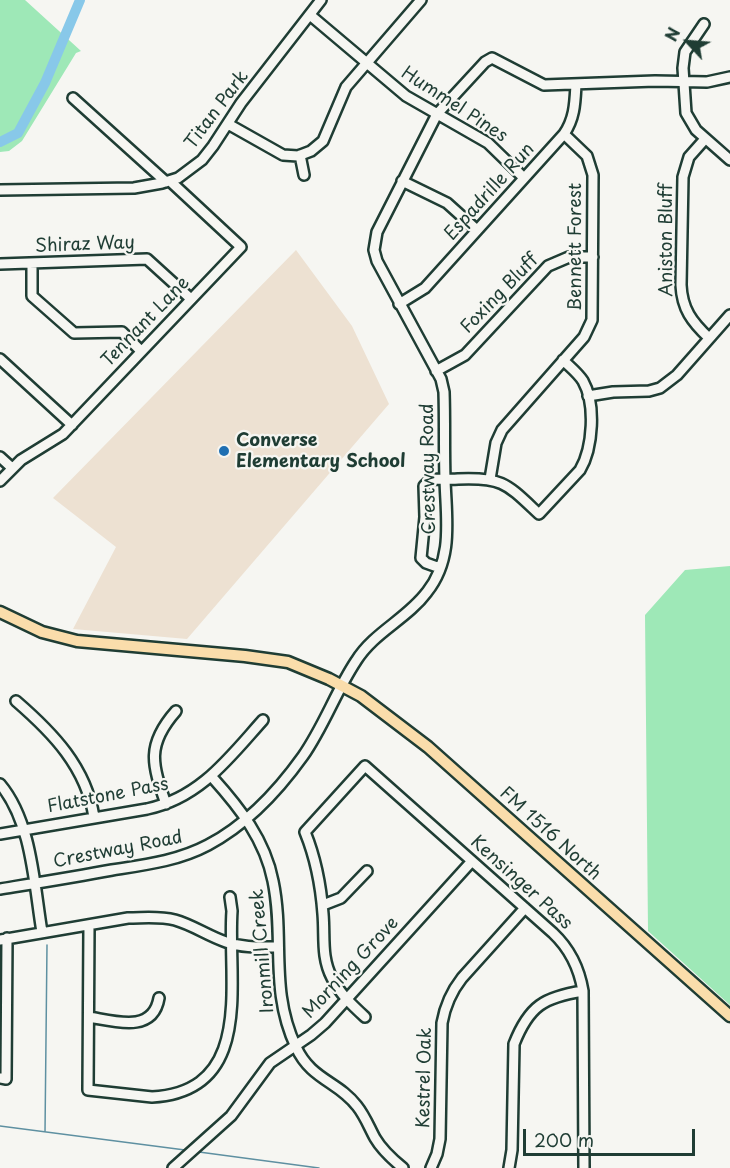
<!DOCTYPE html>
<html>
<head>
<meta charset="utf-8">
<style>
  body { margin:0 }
  #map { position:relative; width:730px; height:1168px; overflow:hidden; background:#f6f6f2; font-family:"Playpen Sans",sans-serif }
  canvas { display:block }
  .north { position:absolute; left:658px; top:12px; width:60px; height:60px; -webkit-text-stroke:4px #f6f6f2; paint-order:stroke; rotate:296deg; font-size:16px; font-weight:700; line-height:24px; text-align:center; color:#1f3d34 }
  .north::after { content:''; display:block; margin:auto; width:21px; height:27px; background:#1f3d34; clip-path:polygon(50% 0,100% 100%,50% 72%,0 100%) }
  .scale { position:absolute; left:523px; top:1129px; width:172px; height:27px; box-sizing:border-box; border:3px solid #1f3d34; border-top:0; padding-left:8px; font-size:18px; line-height:21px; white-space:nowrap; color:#1f3d34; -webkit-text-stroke:4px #f6f6f2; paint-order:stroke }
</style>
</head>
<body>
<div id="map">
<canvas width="730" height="1168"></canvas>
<div class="north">N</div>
<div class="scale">200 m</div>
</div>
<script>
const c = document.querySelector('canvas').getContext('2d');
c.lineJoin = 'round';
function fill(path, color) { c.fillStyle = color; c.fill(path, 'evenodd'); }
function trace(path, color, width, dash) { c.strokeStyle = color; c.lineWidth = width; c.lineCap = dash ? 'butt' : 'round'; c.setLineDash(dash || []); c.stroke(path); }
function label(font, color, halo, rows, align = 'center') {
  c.font = font + ' "Playpen Sans",sans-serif'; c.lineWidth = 4.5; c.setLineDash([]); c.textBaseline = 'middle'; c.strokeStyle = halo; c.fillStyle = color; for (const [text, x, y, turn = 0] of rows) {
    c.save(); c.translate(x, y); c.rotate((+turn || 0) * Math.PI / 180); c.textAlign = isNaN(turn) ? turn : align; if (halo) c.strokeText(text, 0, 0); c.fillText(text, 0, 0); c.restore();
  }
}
const built = new Path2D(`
  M296,250L352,326L389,404L187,639L73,629L116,547L53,498Z`);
const green = new Path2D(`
  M0,0H25L81,51L76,53L22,141L9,151L0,152Z
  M730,566V1005L648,931L645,615L685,570Z`);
const stream = new Path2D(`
  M0,1126L185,1150
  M45,1132L47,945
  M199,1152L319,1168`);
const river = new Path2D(`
  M0,142L18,133L45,83L80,0`);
const minor = new Path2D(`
  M310,15L406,96L488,143L524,178
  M704,24L685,52L683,68L686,113L696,130L730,160
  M73,98L166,182
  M228,124L283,155L298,156L311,151L323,141L346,87L421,0
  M705,139L689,157L683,177L681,285C682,309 692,322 709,338
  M300,155L304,175
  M402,181L447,203L477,230
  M0,190L134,188L162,183L178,178L202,160L213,146L241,103L321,0
  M32,263V296L74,333L122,332L141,351
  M0,264L147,259L191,299
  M399,304L425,288L564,134C575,118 575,102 576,84
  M0,359L72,425
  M436,371L465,355L548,266L569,257H593
  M588,396L613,392L649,391L660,388L677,375L730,315
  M0,457L12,468
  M490,479L496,443L502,430L584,337L592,320L593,175L587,156L564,134
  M0,481L21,460L63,434L241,247L170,181
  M440,568L426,563L421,558L425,517L424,486L430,480C439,478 448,480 458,479C503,477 507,484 539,514L580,470C593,448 596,404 583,381C578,373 570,367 563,360
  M16,701C53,733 86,767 94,817
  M212,777C240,808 265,840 273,881C285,939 269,990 296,1047C311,1080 338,1081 357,1106C365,1116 369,1127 375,1138C382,1150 392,1159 403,1168
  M0,784C32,822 34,884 42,932
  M166,804C152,764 146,745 176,711
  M0,834L147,809C200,798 229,758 263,720
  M0,889C37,883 75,877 112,870C144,865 178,861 208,845C246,825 278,791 303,756C324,726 336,691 356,661C374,632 407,619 427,592C454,558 446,518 445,479C444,450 445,421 444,392L441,379L377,261L374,250L377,232L437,114L485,62L492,58L544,85L655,81L707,82L730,77
  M323,905L341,898L367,871
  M89,925L88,1090L152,1097C256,1091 227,980 232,911L230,897
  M0,940L128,918C144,918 159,916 175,920C193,925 208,936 226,942C243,948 260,947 277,947
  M89,1017C114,1021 153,1034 159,998
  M365,1017C353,1006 340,994 332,978C321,957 325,937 323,914C321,886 316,859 305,832L365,766L553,933C570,949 579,967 583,991L584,1168
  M0,1078L6,1079L7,938
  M173,1168L231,1116L270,1063L311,1035L325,1023L472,861
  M431,1168L437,1154L440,1139L442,1023C445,1006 451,992 462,978L525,908
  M509,1168L512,1150L514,1044C529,1006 544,997 583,991`);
const major = new Path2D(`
  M0,612L42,632L77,641L245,656L288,662L329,679L361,696L428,747L730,1016`);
const markers = [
  [224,451,6,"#1f6fb2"]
];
const streetNames = [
  ["Hummel Pines",454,105,33],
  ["Titan Park",217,110,-53],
  ["Espadrille Run",490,192,-48],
  ["Aniston Bluff",667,240,-90],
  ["Shiraz Way",85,245,-2],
  ["Bennett Forest",576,247,-90],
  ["Foxing Bluff",500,294,-46],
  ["Tennant Lane",146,322,-46],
  ["Crestway Road",429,469,-91],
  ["Flatstone Pass",108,796,-11],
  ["FM 1516 North",550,834,42],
  ["Crestway Road",118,850,-11],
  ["Kensinger Pass",521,883,42],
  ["Ironmill Creek",263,951,-95],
  ["Morning Grove",351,968,-47],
  ["Kestrel Oak",425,1078,-89]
];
const poiNames = [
  ["Converse",236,441],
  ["Elementary School",236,462]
];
fill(built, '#ede1d2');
fill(green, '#9ee8b7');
trace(stream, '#5e90a1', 1.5);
trace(river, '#88c8e9', 10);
trace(minor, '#1f3d34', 14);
trace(major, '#1f3d34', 15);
trace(minor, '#f6f6f2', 9);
trace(major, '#faddab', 10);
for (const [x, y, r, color] of markers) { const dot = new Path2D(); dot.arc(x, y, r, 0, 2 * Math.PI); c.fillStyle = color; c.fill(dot); trace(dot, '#f6f6f2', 2); }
label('18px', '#1f3d34', '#f6f6f2', streetNames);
label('bold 18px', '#1f3d34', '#f6f6f2', poiNames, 'left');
</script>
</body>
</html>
